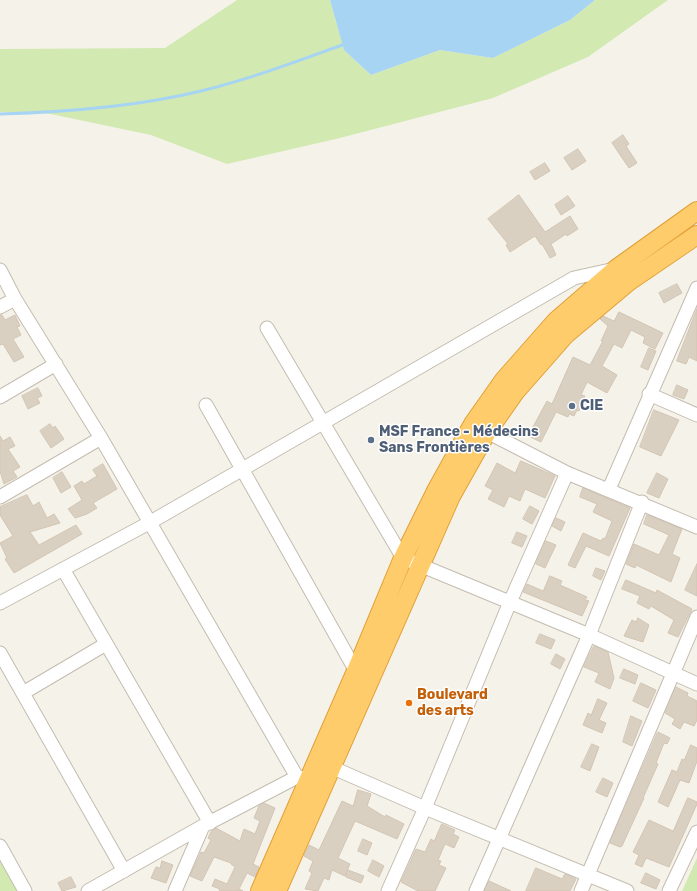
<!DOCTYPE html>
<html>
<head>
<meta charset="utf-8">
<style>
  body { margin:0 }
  canvas { display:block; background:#f5f2ea }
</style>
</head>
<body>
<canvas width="697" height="891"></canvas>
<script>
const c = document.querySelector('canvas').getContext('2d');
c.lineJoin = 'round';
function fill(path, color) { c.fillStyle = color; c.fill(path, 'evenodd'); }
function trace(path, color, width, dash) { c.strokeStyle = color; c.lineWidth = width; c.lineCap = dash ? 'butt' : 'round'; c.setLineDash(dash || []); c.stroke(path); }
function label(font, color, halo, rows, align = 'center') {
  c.font = font + ' Rubik,sans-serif'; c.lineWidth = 3; c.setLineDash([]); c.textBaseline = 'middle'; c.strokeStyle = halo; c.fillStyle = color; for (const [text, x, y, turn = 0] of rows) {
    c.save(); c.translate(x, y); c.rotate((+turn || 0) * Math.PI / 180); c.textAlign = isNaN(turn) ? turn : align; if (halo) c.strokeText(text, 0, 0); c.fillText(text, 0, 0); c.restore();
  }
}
const green = new Path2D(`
  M237,0H330L344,50L371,75L440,50L493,58L570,20L595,0H668L588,57L493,98L340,138L227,164L151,135L41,112H0V49L165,48Z
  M0,854L22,891H0Z
  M697,858V891H682Z`);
const water = new Path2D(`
  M330,0H595L570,20L493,58L440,50L371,75L344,50Z`);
const stream = new Path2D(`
  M0,114C67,112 136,107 201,91C250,79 298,61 345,44`);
const building = new Path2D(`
  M623,135L629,144L626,146L637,163L629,168L612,143Z
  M578,149L586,161L572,170L564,158Z
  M545,163L550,171L535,180L530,172Z
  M519,195L545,232L570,216L578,229L567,236L566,234L551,244L556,255L550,258L542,244L541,245L535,236L510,252L506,245L508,244L488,219Z
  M568,196L575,206L561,215L555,205Z
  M677,284L682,293L664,303L659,293Z
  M697,309V361L689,357L686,364L677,361Z
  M619,312L663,333L655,349L643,343L645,337L631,330L622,348L614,344L602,366L617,375L607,393L587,382L581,395L585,396L579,411L577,410L574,416L569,414L568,417L556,412L541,442L528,436L547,401L552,404L573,357L590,365L603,341H601L608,326L600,319L603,316L614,321Z
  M0,315H2L5,320L15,315L20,326L17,327L21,335L13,339L24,357L14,362L3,344L0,345Z
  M649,348L656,351L648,370L641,367Z
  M677,385L688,390L684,399L673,395Z
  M38,388L42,396L37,398L40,403L28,409L22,396Z
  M654,410L679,420L661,456L640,447Z
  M50,424L53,428L55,426L64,439L51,448L40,431Z
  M0,436L3,441L10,437L15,446L8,449L20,467L13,471L17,477L4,484L0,471Z
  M521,461L555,476L545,498L525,489L520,501L509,496L504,507L488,499L493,490L485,486L497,463L515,473Z
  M103,464L117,489L93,503L97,508L87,514L75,518L68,509L82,500L74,486L82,481L84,484L97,476L93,470Z
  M62,472L71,487L61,493L53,478Z
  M657,473L668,479L659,498L647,493Z
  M583,488L630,508L609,556L586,546L575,568L568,565L583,533L601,541L603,538L605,539L612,521L593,512L597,504L580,497Z
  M27,495L33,506L39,502L47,518L54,514L60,523L30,532L39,545L76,525L82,534L14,573L5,559L7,558L0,543L13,536L0,515V507Z
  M530,506L539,511L532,524L523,519Z
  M647,515L682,529L672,554L680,558L671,582L636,565L635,568L626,564L634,544L659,555L669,535L644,524Z
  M556,518L565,522L561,531L552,526Z
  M517,532L527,536L522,547L512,543Z
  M546,541L556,545L545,568L536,564Z
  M697,564V596L685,590Z
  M596,568L605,571L601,580L593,576Z
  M550,576L562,581L560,585L587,597L585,600L589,601L582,616L523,592L527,584L543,591Z
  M626,580L656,593L657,590L692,609L678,637L668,633L674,620L651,606L649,609L637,603L640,596L622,589Z
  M638,618L649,625L643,642L624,636L632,620L636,622Z
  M540,634L555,640L551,649L536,643Z
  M594,646L608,652L614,678L610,689L595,682L599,673L584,667Z
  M556,654L565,659L560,669L551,664Z
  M624,669L638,675L635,684L620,678Z
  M641,683L656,690L648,708L633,701Z
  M676,687L688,693L687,696L697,701V720L694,726L684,722L680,729L672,724L675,719L665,713Z
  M598,699L607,703L599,720L606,723L602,733L583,725L588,713L591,715Z
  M631,716L642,721L632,746L623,742Z
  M658,732L670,738L667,744L664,743L656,763L658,764L643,798H644L622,846L620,847L610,843Z
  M592,744L599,747L590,771L581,767Z
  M691,745L697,748V761L689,783L680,780L668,807L658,802L672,770L677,772L682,759L684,760Z
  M603,778L613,783L607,797L596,792Z
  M358,790L371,794L367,806L385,817L386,815L404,824L397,839L355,821L338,858L350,864L345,876L332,870L329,880L324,878L318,891L305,889L312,873L309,871L313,861L304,856L309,845L319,850L342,801L353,806Z
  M688,798L697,802V804L669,867L646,858L642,867L635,864L639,855L633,852L649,820L673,831Z
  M264,803L275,808L253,864L259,867L255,877L247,873L239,889L243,891H219L220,889L212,886L215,879L227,884L235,867L231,864V863L214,857L202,881L190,876L201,852L204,853L211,840L208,838L212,830L216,828L240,841L244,829L255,834L260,821L254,818L259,806Z
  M442,824L455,830L453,834L459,837L454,848L445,844L438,860L441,861L439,865L446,868L435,891H418L401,882L416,849L425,852L431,839L434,841Z
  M363,839L372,843L367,855L358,851Z
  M373,860L384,866L379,877L368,871Z
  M162,861L173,865L166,883L151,878L156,867L160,868Z
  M536,868L562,879L565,874L576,879L570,891H526Z
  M348,870L364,876L361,883L346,877Z
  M646,873L660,880L656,889L641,883Z
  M71,877L76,887L62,891L58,883Z
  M489,881L511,891H485Z`);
const minor = new Path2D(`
  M0,270L15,299L101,438L297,777
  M0,307L15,299
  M267,328L403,558L589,635L697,684
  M649,394L697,415
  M0,397L56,364
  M206,405L356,671
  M487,432L567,473L697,527
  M609,489L697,288
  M0,497L101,438
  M63,569L210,823
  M0,603L149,523L574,278L615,269
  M0,653L124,871
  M23,693L106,644
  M331,767L425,808L627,891
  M0,846L25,891
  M88,891L203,826L297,777L305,778
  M175,891L203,826
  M388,891L425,808L510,602L567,473
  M476,891L589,635L642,502
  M581,891L697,617
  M669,891L697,832`);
const highway = new Path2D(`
  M260,891L356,671L403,558L437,489L473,424L504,380L556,321L616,269L697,211
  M277,891L451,496L487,432L515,392L566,334L628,282L697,235`);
const markers = [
  [572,406,4,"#5c6f8a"],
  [371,440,4,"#5c6f8a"],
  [409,703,4,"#e8710a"]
];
const serviceNames = [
  ["CIE",580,406],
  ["MSF France - Médecins",379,432],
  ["Sans Frontières",379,448]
];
const foodNames = [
  ["Boulevard",417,695],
  ["des arts",417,711]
];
fill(green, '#d2eab2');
fill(water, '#a6d4f2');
trace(stream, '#a6d4f2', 3);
fill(building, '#dad0c2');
trace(building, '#d2c5b2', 1);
trace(minor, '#c4bcaf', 15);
trace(highway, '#e1a038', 20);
trace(minor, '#fff', 13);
trace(highway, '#ffcc6b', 18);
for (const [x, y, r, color] of markers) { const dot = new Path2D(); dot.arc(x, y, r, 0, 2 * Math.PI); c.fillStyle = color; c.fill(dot); trace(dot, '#fff', 1.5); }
label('bold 14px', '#4e5e75', '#fff', serviceNames, 'left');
label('bold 14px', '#c56008', '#fff', foodNames, 'left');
</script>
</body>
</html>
